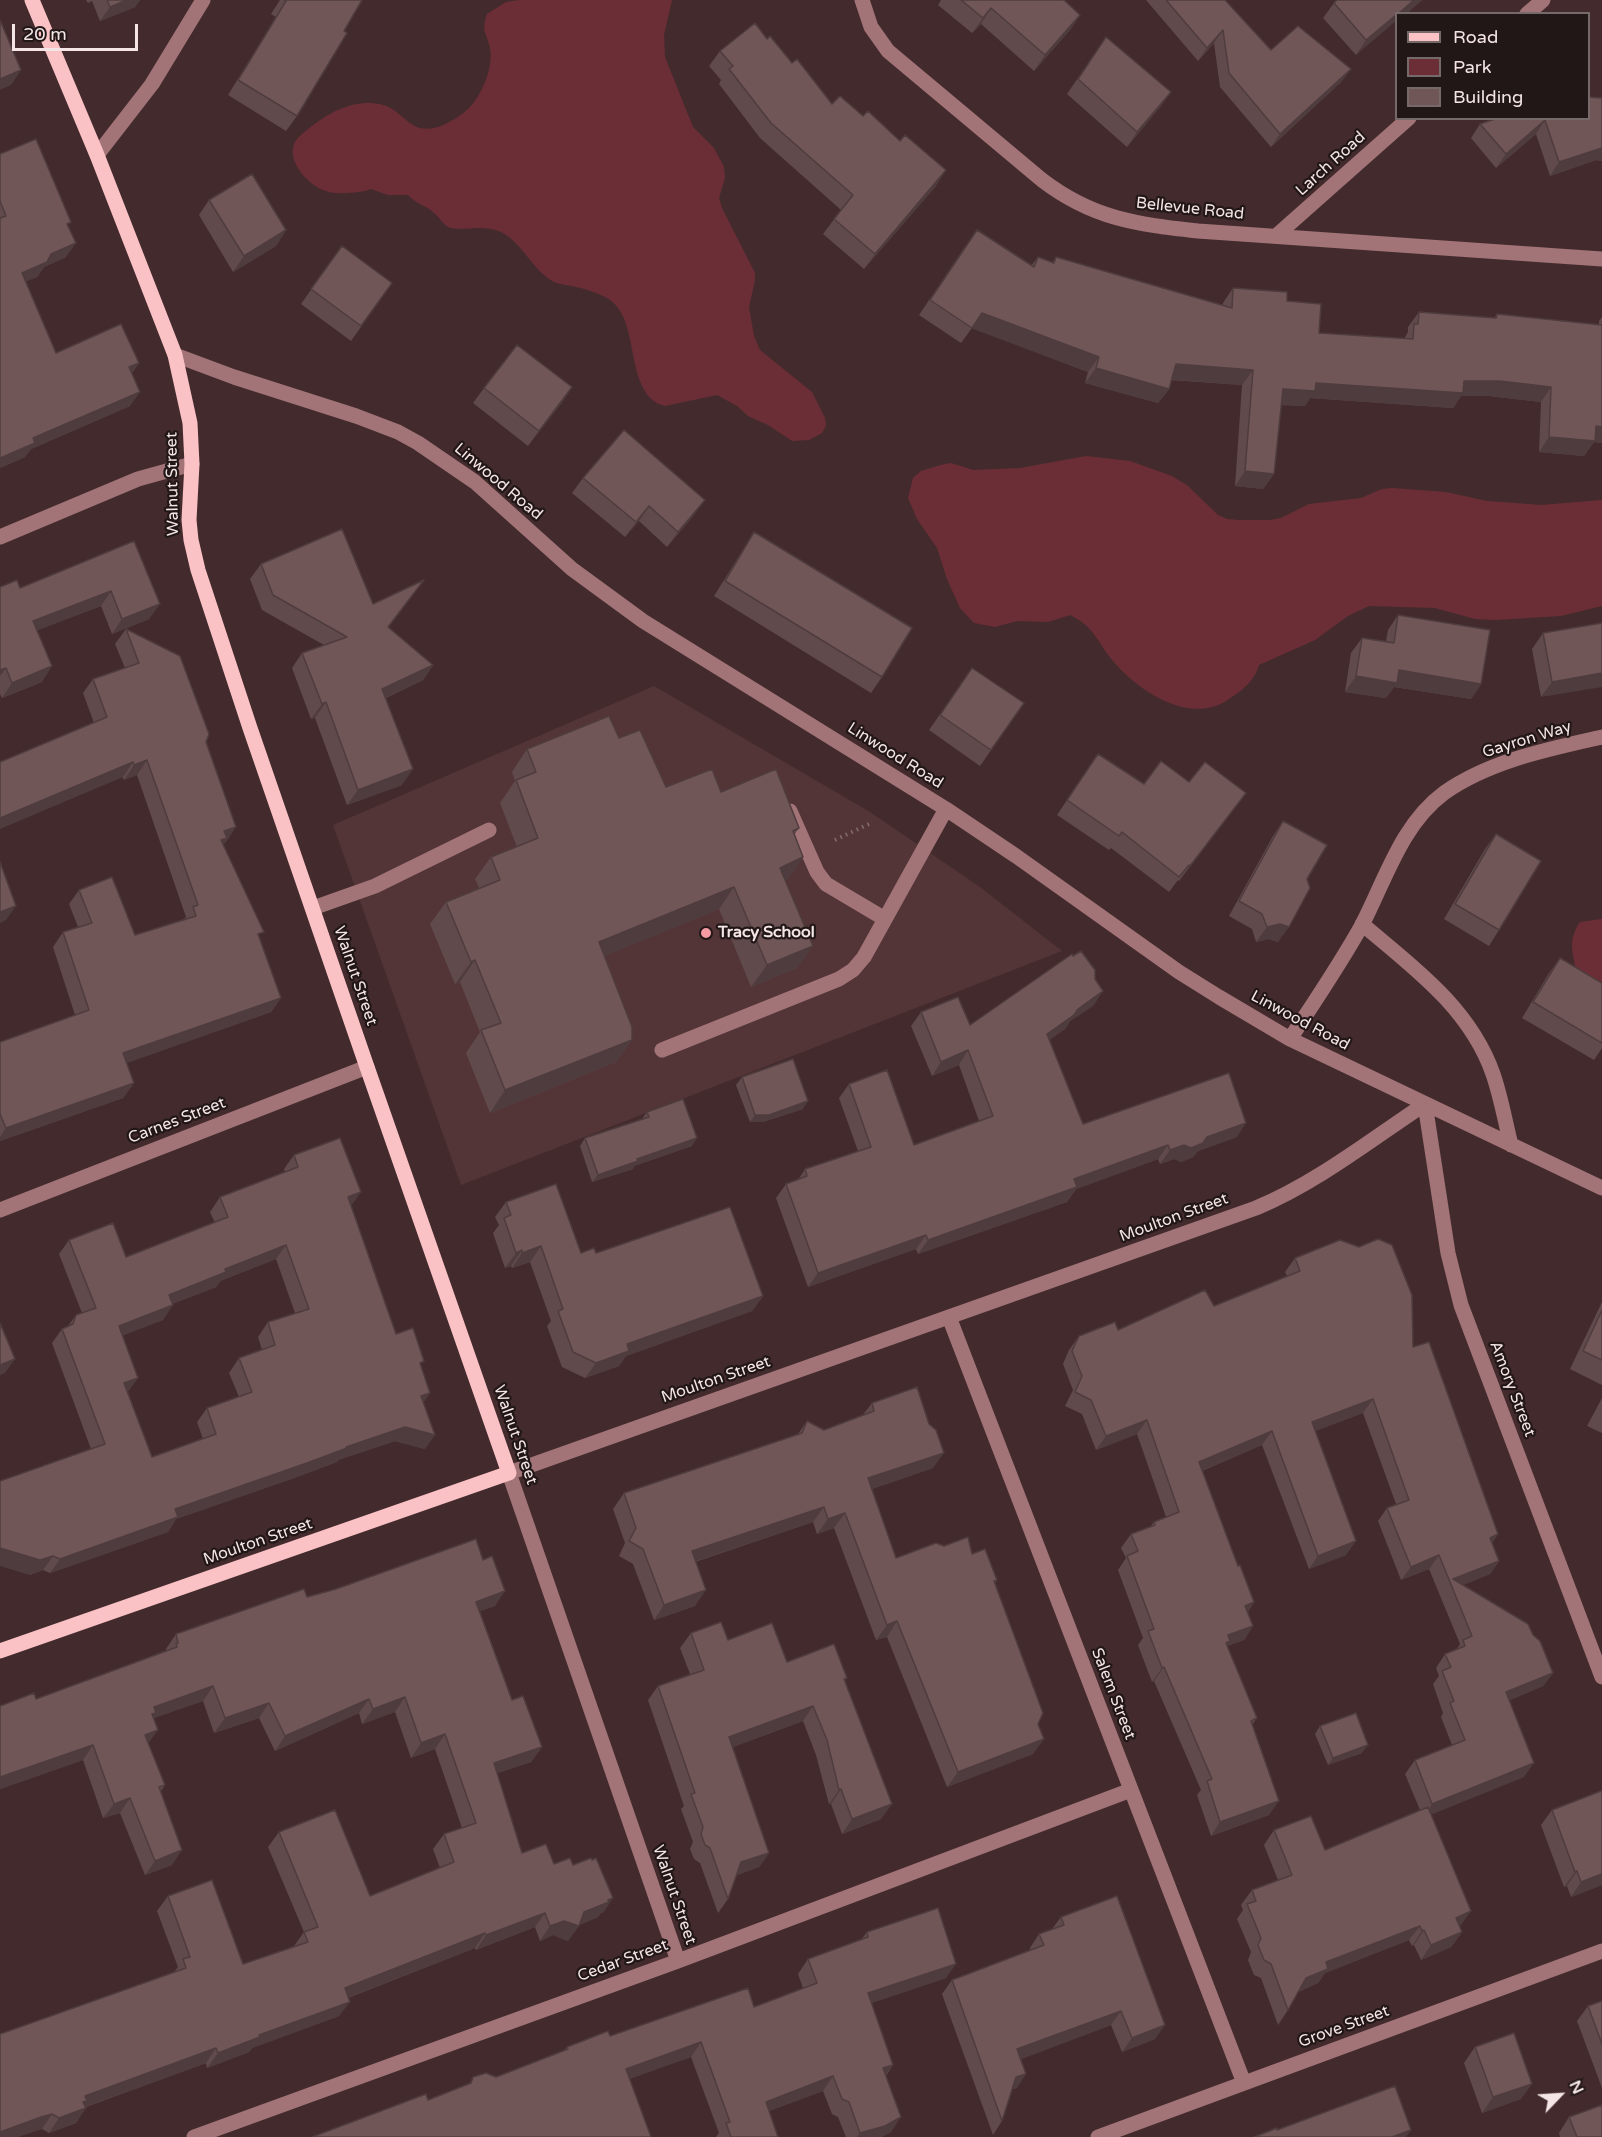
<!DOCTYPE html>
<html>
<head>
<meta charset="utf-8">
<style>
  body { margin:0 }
  #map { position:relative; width:1602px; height:2137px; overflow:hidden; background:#432b2d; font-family:"Varela Round",sans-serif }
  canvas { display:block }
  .legend { position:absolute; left:1395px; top:12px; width:195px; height:108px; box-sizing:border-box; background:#221717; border:2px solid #76696a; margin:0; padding:8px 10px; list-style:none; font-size:18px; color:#f5e5e6 }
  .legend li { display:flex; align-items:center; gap:12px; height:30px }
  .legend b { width:30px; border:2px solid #76696a }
  .north { position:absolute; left:1530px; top:2065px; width:60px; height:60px; -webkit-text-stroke:4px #221717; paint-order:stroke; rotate:65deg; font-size:16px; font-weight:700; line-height:24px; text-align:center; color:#f5e5e6 }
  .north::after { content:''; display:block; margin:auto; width:21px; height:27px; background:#f5e5e6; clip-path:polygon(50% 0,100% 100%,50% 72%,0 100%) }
  .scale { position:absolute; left:12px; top:24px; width:126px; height:27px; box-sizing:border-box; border:3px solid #f5e5e6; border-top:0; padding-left:8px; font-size:18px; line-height:21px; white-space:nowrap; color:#f5e5e6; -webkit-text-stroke:4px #221717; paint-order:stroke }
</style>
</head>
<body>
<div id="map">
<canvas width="1602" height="2137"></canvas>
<ul class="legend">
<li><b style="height:8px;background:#fbc2c6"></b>Road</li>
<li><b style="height:16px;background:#6c2e36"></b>Park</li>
<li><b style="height:16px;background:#715658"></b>Building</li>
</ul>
<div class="north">N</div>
<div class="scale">20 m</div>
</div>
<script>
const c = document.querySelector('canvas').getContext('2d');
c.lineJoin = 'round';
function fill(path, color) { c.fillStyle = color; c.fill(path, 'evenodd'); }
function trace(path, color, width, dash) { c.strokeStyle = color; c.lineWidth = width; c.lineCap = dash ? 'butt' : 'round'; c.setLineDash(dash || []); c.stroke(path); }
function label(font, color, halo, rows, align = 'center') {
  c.font = font + ' "Varela Round",sans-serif'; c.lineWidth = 4.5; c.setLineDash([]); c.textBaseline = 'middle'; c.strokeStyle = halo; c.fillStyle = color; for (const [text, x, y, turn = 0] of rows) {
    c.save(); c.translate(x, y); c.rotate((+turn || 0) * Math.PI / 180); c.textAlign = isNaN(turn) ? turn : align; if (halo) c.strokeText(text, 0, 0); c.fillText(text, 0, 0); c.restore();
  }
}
const built = new Path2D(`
  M654,686L870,812L980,887L1062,951L461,1185L333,825Z`);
const green = new Path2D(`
  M519,0H672L664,35L665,57L693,127L714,148L724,167L725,178L719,198L722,208L755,273V280L749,307L754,336L760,350L812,392L825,418L826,426L822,433L809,440L792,441L768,425L748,416L737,406L717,395L665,406C622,395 643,318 607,298C598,293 586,289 576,287C569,285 561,285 554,282C532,270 523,243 501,232C483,224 467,231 451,228C443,226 440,217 434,213C426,205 416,204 408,195H388L371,189C361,193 336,195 326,191C306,185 279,153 301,135C323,116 352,97 383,105C395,108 403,119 413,125C430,136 454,121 467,110C481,97 494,68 490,48C486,30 481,33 487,14L506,2Z
  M1086,456L1130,461L1172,476L1188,486L1218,515L1227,519L1238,520H1270L1281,518L1309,504L1361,498L1382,489L1392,488L1446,492L1487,501L1541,505L1602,500V606L1561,616L1496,620L1475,619L1435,608L1369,606L1348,616L1315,640L1259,665C1255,680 1242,691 1229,699C1191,726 1139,692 1113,661C1097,642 1095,627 1070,615L1048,622L1017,621L995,627L974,623L960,608L947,579L937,548L917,519L908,498L913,478L921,471L941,465L951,463L973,470L1020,468Z
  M1602,919V989L1577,974C1573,953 1567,941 1580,922Z`);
const path = new Path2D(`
  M835,840L871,823`);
const minor = new Path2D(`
  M862,0L871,27L888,51L1042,180C1093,219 1136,224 1198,231L1602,259
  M1527,14L1543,0
  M97,155L152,84L203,0
  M1277,235L1409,118
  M175,355L234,377L356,416L398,432L418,443L475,482L572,569L643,621L946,809L1016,856L1179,972L1219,997L1290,1039L1602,1188
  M0,537L138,479L192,464
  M790,811L817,872L826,884L885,919
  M313,908L375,886L489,830
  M1362,924C1413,967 1470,1008 1493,1074C1501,1097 1505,1121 1511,1145
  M1290,1039C1315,1001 1341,963 1363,923C1386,878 1402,824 1444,793C1489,761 1549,749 1602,737
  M662,1050L839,979L853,970L864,957L946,809
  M0,1210L367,1067
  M949,1317L1244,2083
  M678,1961L509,1473L1256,1208C1315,1184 1372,1139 1425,1104L1448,1253L1461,1305L1602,1677
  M194,2137L678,1961L1131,1790
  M1098,2137L1602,1951`);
const major = new Path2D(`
  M0,1651L509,1473L367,1067L250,728L198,570L191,540L189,520L192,464L190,423L175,355L97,155L32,0`);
const wall = new Path2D(`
  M86,0H140L135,7L100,21L92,1L88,3Z
  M280,0H362L297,116L286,131L228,95L276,17L271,14Z
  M941,0H1064L1080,15L1070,30L1034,71L981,24L972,33L938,5Z
  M1146,0H1225L1271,50L1351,69L1341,82L1271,147L1220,87L1214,43L1198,61Z
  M1337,0H1422L1406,14H1396L1356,55L1323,18L1334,3Z
  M1106,37L1171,92L1160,107L1127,147L1067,94Z
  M767,39L832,104L936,186L864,269L823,234L841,210L760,138L719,84L721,80L709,66L720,51Z
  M1602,98V161L1596,160L1550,176L1536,134L1496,168L1471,138L1480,124Z
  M0,154L68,227L66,257L44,267L37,277L26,281L56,353L139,363L132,373L130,406L31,449L25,457L0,468Z
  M209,200L286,230L276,246L233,272L199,215Z
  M966,245L1031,266L1038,257L1052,263L1056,257L1223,305V303L1233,288L1287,301L1319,333L1404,339L1408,332V327L1419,312L1494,318L1497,314L1599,325V321L1602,317V443L1594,442L1584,456L1539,452L1541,402L1489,396H1461L1453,408L1310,398L1305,406L1281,405L1274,474L1263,489L1235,486L1242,385L1171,380L1169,389L1158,403L1085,383L1088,372L972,328L961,343L919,315Z
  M342,246L392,283L351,341L301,304Z
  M572,387L528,446L473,403L484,388Z
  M583,478L694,515L667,547L639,521L625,537L572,493Z
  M754,532L882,677L871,693L714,596Z
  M134,541L149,619L112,634L101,606L37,630L42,682L2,698L0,694V587L20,588Z
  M261,564L373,604L424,580L388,628L433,665L423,680L386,698L402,785L347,805L315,718L311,719L292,668L302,653L324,645L262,610L250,579Z
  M1398,615L1481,684L1471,699L1394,687L1386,698L1345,692L1351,653L1362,638L1386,641L1388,630Z
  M1602,623L1541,697L1532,649L1543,633Z
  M126,629L206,742L226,842L222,844L260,938L281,998L271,1012L126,1063L134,1083L123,1098L0,1141V1042L75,1015L53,947L63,932L78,927L69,904L79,890L135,935L184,919L186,917L137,775L124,780L94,723L83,693L93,679L125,668L115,644Z
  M972,668L1024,703L980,766L929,730Z
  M619,738L666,787L721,792L799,828L794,835L803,857L788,879L785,880L797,968L751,987L719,909L604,956L632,1040L616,1062L490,1113L466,1053L480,1032L460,982L455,984L430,924L446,902L479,888L475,879L491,857L517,847L500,803L515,781L512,772L527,749Z
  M1098,754L1144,784L1189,782L1246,793L1179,881L1178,880L1169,892L1111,848L1109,850L1057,815Z
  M1283,821L1307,879L1278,942L1269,939L1256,942L1252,929L1229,916L1273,836Z
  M1496,834L1499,930L1489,946L1444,919L1485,849Z
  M1560,958L1602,983V1048L1594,1060L1522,1018L1549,973Z
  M1094,1005L1070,1021L1065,1029L1049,1040L1083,1124L1237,1137L1198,1151L1193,1157L1181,1162L1174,1159L1160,1164L1158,1159L1076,1189L1067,1202L918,1254L916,1249L808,1287L776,1198L786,1184L798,1180L805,1169L858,1151L839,1098L849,1084L914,1145L979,1121L959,1065L932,1076L911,1026L921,1012L970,1025Z
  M742,1077L803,1109L763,1122H750L736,1085Z
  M647,1112L692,1146L634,1166L633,1169L592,1182L580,1146L585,1138L642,1119Z
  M294,1155L351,1206L396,1334L421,1366L430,1393L423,1403L425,1449L395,1441L338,1460L337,1462L297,1477L176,1519L168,1532L50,1573L43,1570L30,1575L91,1449L52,1343L62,1329L68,1326L76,1315L82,1313L59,1254L69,1240L126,1257L215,1223L210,1212L220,1197L285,1172L284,1169ZM276,1259L295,1313L268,1322L258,1337L262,1350L239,1358L229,1373L239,1397L207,1408L197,1422L203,1439L152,1457L128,1392L122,1335L163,1320L172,1304L216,1287L220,1281Z
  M506,1202L581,1253H596L763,1296L752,1311L626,1356L619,1366L585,1378L562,1367L547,1326L551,1321L530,1262L512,1268L511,1266L505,1268L493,1233L499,1225L495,1217Z
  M1295,1258L1413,1347L1498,1534L1492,1543L1499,1561L1490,1574L1463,1585L1533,1635L1553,1673L1543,1686L1510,1700L1524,1777L1431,1814L1461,1925L1459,1926L1462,1932L1451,1947L1421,1960L1414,1945L1412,1946L1409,1940L1325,1973L1318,1983L1298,1992L1288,2010L1278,2025L1261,1978L1254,1975L1248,1960L1251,1952L1237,1919L1243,1910L1241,1905L1252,1890L1278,1880L1264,1845L1274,1830L1325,1850L1420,1810L1405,1774L1415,1760L1452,1745L1441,1717L1443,1713L1433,1684L1439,1676L1436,1668L1445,1654L1456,1650L1460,1644L1429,1569L1401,1580L1378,1521L1387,1508L1396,1504L1363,1413L1315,1431L1346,1555L1309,1569L1262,1445L1202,1471L1238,1566L1254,1602L1248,1612L1253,1626L1244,1640L1227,1646L1257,1718L1252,1725L1269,1815L1211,1836L1197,1795L1201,1790L1154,1681L1152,1682L1138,1645L1143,1638L1118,1570L1126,1558L1121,1548L1131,1534L1150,1527L1154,1522L1166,1517L1137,1434L1096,1450L1082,1414L1065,1406L1073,1390L1063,1364L1069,1350L1079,1336L1118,1330L1214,1306L1287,1276L1285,1272Z
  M1602,1302V1385L1570,1369Z
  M1602,1398V1433L1587,1426Z
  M872,1403L933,1468L872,1489L896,1558L972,1554L997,1580L995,1583L1038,1724L1033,1754L947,1787L887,1637L876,1640L834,1528L817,1534L813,1522L695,1562V1606L654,1620L633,1564L619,1556L625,1543L613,1509L624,1493L798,1434L807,1421L824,1430L862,1416Z
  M307,1597L495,1606L480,1611L512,1700L542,1747L531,1762L497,1773L522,1853L554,1864L573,1865L603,1913H601L598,1917L579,1925L568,1941L553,1935L540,1941L535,1927L476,1950L475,1948L348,1998L339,2016L252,2048L249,2052L207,2068L206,2063L86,2107L76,2123L49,2133L42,2129L17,2137H0L174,1972L178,1967L157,1911L168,1896L243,1964L294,1946L304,1932L268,1847L279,1832L370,1896L440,1868L433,1849L444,1834L462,1828L435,1749L411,1758L395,1712L362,1724L359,1713L275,1751L259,1718L214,1733L203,1701L153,1718L148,1744L165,1785L161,1791L172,1865L145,1875L120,1813L103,1818L83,1760L0,1789V1706L36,1699L166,1651V1649L176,1634Z
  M691,1633L728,1640L787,1662L847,1678L845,1680L881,1819L842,1834L831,1804H829L816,1755L803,1721L733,1747L769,1853L759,1867L737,1875L728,1899L718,1913L700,1863L694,1859L690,1849L693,1842L681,1809L684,1806L648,1700L658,1686L690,1674L680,1648Z
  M1320,1726L1362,1753L1328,1765L1315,1734Z
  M1552,1810L1602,1885L1571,1897L1567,1886L1564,1887L1541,1825Z
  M1061,1917L1155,2039L1122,2052L1111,2025L1021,2059L1017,2088L1012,2089L1002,2121L993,2135L942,1994L952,1980L1030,1950V1948L1039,1934L1052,1929Z
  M867,1932L946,1978L871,2003L893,2065L886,2076L891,2132L881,2137H846L838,2117L832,2114L823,2091L769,2111L778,2137H716L719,2133L691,2057L630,2078L428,2100L469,2084L473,2077H496L564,2051L567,2047L610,2036L754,2007L803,1988L798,1974L808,1959L861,1940Z
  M1602,2001V2088L1577,2021L1588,2006Z
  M1475,2047L1521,2099L1482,2113L1464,2063Z
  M1569,2117L1602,2137H1560L1559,2133Z`);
const shadedWall = new Path2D(`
  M127,0H140L135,7L100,21L110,7Z
  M1414,0H1422L1406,14H1398Z
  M991,8L981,24L972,33L983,18Z
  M1080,15L1070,30L1034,71L1045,55Z
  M1396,15V21L1356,55L1366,40Z
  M1223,30L1214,43L1198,61L1207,48Z
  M1351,69L1341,82L1271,147L1280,134Z
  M21,70L11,85L0,90V79Z
  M1171,92L1160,107L1127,147L1137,132Z
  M1545,120L1536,134L1496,168L1506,154Z
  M1602,148V161L1596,160L1550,176L1559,162Z
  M946,170L936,186L864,269L875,254Z
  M286,230L276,246L233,272L244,256Z
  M76,243L66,257L44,267L37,277L12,287L22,273L51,254Z
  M982,313L1099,357L1088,372L971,328Z
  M139,363L128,377L129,367Z
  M1176,364L1253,370L1242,385L1165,379Z
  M1096,368L1169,389L1158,403L1085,383Z
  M1464,381H1500L1551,387L1541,402L1489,396H1461L1453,408L1310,398L1305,406L1273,404L1283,389L1316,383Z
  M572,387L562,403L528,446L539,431Z
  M140,392L130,406L31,449L25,457L0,468V458L33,438Z
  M1596,426L1602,427V443L1594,442L1584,456L1539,452L1549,437Z
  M1245,471L1274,474L1263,489L1235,486Z
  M705,500L694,515L667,547L678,532Z
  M649,506L639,521L625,537L636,522Z
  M424,580L413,595L377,643L388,627Z
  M111,591L101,606L23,636L33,621Z
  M160,604L149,619L112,634L122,619Z
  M433,665L423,680L372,704L382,689Z
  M52,666L42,682L2,698L12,683Z
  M6,668L0,676V670Z
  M1399,670L1481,684L1471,699L1394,687L1386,698L1345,692L1356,676Z
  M1602,673V687L1541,697L1552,682Z
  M326,702L315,718L311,719L322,704Z
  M147,760L137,775L124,780L134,765Z
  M133,762L123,777L0,829V818Z
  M413,769L402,785L347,805L358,790Z
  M1246,793L1235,808L1179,881L1190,866Z
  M236,827L226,842L223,843L216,852L224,831Z
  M803,857L788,879L765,890L780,868Z
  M734,887L719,909L583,965L599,942Z
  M16,906L6,920L0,923V912Z
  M1280,924L1289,927L1278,942L1269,939L1256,942L1267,927Z
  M813,946L797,968L751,987L767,965Z
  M475,960L460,982L455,984L471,962Z
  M1103,991L1094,1005L1070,1021L1065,1029L1038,1048L1047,1034L1078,1009Z
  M281,998L271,1012L113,1068L123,1053Z
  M632,1040L616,1062L490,1113L505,1090Z
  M968,1050L959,1065L932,1076L941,1062Z
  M134,1083L123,1098L0,1141V1137L6,1128Z
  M808,1101L803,1109L763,1122H750L755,1115Z
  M1246,1123L1237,1137L1198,1151L1193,1157L1181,1162L1174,1159L1160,1164L1170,1150Z
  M697,1138L692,1146L634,1166L633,1169L592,1182L598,1175L637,1159Z
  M1168,1145L1158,1159L1076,1189L1067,1202L918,1254L928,1240L1074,1179Z
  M361,1192L351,1206L348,1197Z
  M926,1235L916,1249L808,1287L818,1273Z
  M286,1245L276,1259L220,1281L216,1287L159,1309L169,1295L225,1269Z
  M541,1246L530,1262L512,1268L522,1253Z
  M522,1250L511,1266L505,1268L516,1253Z
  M763,1296L752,1311L626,1356L619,1366L585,1378L596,1363L627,1344Z
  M173,1305L163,1320L109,1341L119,1326Z
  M15,1359L5,1373L0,1375V1365Z
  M138,1378L128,1392L124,1383Z
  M430,1393L420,1407L421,1396Z
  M1373,1399L1363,1413L1302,1436L1312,1422Z
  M1147,1420L1137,1434L1096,1450L1106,1436Z
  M405,1427L435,1435L425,1449L395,1441L338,1460L337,1462L297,1477L176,1519L168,1532L50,1573L60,1559L175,1509L346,1447Z
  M1272,1431L1262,1445L1189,1476L1199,1462Z
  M944,1453L933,1468L857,1494L868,1478Z
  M824,1507L813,1522L681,1566L692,1551Z
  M845,1513L834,1528L817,1534L828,1519Z
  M1498,1534L1489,1548L1490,1538Z
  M1356,1541L1346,1555L1309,1569L1318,1556Z
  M0,1548L53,1556L43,1570L30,1575L0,1566Z
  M1439,1555L1429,1569L1401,1580L1411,1567Z
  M1499,1561L1490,1574L1453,1589V1579Z
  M706,1590L695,1606L654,1620L664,1605Z
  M505,1591L495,1606L466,1616L476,1602Z
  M1254,1602L1245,1616V1606Z
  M897,1621L887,1637L876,1640L887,1625Z
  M1253,1626L1244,1640L1227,1646L1216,1657L1228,1635Z
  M1164,1667L1154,1681L1152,1682L1162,1668Z
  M1553,1673L1543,1686L1497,1705L1506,1692Z
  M213,1686L203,1701L152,1719L154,1707Z
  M405,1697L395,1712L362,1724L373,1709Z
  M369,1699L359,1713L275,1751L285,1736Z
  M269,1703L259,1718L214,1733L225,1718Z
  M813,1706L803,1721L719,1752L729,1737Z
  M158,1730L147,1745L145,1735Z
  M445,1734L435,1749L411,1758L421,1743Z
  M1044,1739L1033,1754L947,1787L958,1772Z
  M93,1745L83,1760L0,1789V1777Z
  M1368,1745L1362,1753L1328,1765L1333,1758Z
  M542,1747L531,1762L484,1778L494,1763Z
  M1534,1763L1524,1777L1423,1818L1432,1804Z
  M841,1789L831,1804H829L839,1790Z
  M130,1798L120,1813L103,1818L114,1804Z
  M1279,1801L1269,1815L1211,1836L1220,1822Z
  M892,1804L881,1819L842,1834L852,1819Z
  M182,1850L172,1865L145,1875L155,1861Z
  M769,1853L759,1867L731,1877L741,1862Z
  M1577,1871L1567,1886L1564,1887L1575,1872Z
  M1602,1874V1885L1571,1897L1581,1882Z
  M613,1898L603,1913H601L598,1917L577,1926H579L568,1941L553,1935L540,1941L550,1926L584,1912Z
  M1471,1911L1461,1925L1446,1932L1456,1918Z
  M545,1913L535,1927L476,1950L486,1935Z
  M1420,1926L1409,1940L1325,1973L1318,1983L1295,1993L1306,1978L1326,1962Z
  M1424,1930L1414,1945L1412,1946L1422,1931Z
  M1462,1932L1451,1947L1421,1960L1431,1945Z
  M485,1933L475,1948L334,2003L345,1988Z
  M956,1964L946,1978L857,2008L868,1993Z
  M350,2002L339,2016L252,2048L249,2052L207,2068L218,2053L259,2035Z
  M1121,2011L1111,2025L1008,2064L1017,2049Z
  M1165,2025L1155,2039L1122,2052L1132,2038Z
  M701,2042L691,2057L616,2084L626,2069Z
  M216,2048L206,2063L82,2108H86L76,2123L49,2133L59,2118L85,2096Z
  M893,2065L883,2079V2068Z
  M1026,2074L1017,2088L1006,2091L1016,2077Z
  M833,2076L823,2091L756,2116L766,2102Z
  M1532,2084L1521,2099L1482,2113L1493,2097Z
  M52,2114L42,2129L17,2137H0V2132Z
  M901,2117L891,2132L881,2137H857L860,2133Z
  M1411,2130L1406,2137H1392Z`);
const building = new Path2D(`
  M107,0H127L110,7Z
  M284,0H362L344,31L347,33L297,116L238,80L286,1Z
  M961,0H1064L1080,15L1045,55L991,8L983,18Z
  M1166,0H1225L1271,50L1298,26L1351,69L1280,134L1229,73L1223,30L1207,48Z
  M1337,0H1414L1398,14H1396V15L1366,40L1334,3Z
  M0,20L21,70L0,79Z
  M755,23L767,39L770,36L792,63L797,59L832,104L840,96L863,116L868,111L900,141L905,135L946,170L875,254L834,219L853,195L771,123L729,69L733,66L720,51Z
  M1106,37L1171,92L1137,132L1078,79Z
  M1588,97L1602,98V148L1559,162L1545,120L1506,154L1480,124L1498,118H1588Z
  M36,139L71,222L67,224L76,243L51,254L47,262L22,273L56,353L121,324L139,363L129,367L140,392L33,438L35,443L0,458V218L6,216L0,201V154Z
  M252,174L286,230L244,256L209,200Z
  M977,230L1034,267L1038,257L1054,263L1056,257L1232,308L1233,288L1287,292V301L1321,304L1319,333L1413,339L1414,324H1418L1419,312L1496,318L1497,314L1602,325V427L1596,426L1595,441L1549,437L1551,387L1500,381H1464L1463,393L1316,383L1315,391L1283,389L1274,474L1245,471L1253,370L1176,364L1169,389L1096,368L1099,357L982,313L972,328L930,300Z
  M342,246L392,283L361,326L311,289Z
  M517,345L572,387L539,431L484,388Z
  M624,430L705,500L678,532L649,506L636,522L583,478Z
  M342,529L373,604L424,580L388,627L433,665L382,689L413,769L358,790L326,702L322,704L302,653L347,637L273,595L261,564Z
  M754,532L912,628L882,677L725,581Z
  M134,541L160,604L122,619L111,591L33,621L52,666L12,683L6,668L0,670V587L17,580L20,588Z
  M1398,615L1490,630L1481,684L1399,670L1397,683L1356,676L1362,638L1394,643Z
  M1602,623V673L1552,682L1543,633Z
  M126,629L180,656L209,734L206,742L236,827L224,831L227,838L221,840L264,932L258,934L281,998L123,1053L134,1083L6,1128L0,1114V1042L89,1010L63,932L92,923L79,890L112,877L135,935L196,916L193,907L198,905L147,760L134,765L133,762L0,818V762L107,717L93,679L139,663Z
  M972,668L1024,703L991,750L940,715Z
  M609,716L619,738L640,730L666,787L712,769L721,792L776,769L799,828L793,831L803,857L780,868L813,946L767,965L734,887L599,942L632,1027V1040L505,1090L481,1030L501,1023L475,960L471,962L446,902L500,880L491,857L538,838L516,780L536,772L527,749Z
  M1098,754L1144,784L1161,761L1189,782L1205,762L1246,793L1190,866L1189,865L1179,877L1122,832L1119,836L1067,800Z
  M1283,821L1327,845L1307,879L1310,888L1289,927L1280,924L1267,927L1262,914L1239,901Z
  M1496,834L1541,861L1499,930L1455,904Z
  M0,862L16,906L0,912Z
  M1081,951L1095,970V979L1103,991L1078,1009L1074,1015L1047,1034L1083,1124L1229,1073L1246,1123L1207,1137L1203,1143L1191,1148L1184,1145L1170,1150L1168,1145L1074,1179L1077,1187L928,1240L926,1235L818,1273L786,1184L807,1176L805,1169L871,1147L849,1084L887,1070L914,1145L993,1116L968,1050L941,1062L921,1012L958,997L970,1025L1072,954L1073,956Z
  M1560,958L1602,983V1043L1533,1002Z
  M793,1059L808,1101L769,1115H755L742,1077Z
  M683,1099L697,1138L637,1159L638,1161L598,1175L585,1138L649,1117L647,1112Z
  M340,1138L361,1192L348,1197L396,1334L413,1328L424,1361L420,1363L430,1393L421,1396L435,1435L405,1427L346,1447L347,1448L307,1463L175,1509L178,1517L60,1559L53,1556L40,1560L0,1548V1481L105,1444L62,1329L73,1324L76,1315L96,1308L69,1240L113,1223L126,1257L228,1217L220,1197L298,1167L294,1155ZM286,1245L309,1309L268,1322L275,1345L239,1358L252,1392L207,1408L216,1434L152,1457L124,1383L138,1378L119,1326L173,1305L169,1295L226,1272L225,1269Z
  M556,1184L581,1253L594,1248L596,1253L730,1207L763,1296L627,1344L629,1351L596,1363L573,1352L558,1311L563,1309L541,1246L522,1253V1250L516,1253L504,1218L511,1215L506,1202Z
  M1378,1239L1392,1245L1412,1295L1413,1347L1429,1342L1498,1534L1490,1538L1499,1561L1453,1579L1528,1624L1533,1635L1540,1641L1553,1673L1506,1692L1534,1763L1432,1804L1415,1760L1465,1740L1450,1703L1454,1701L1442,1671L1451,1667L1445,1654L1465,1646L1463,1640L1472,1636L1439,1555L1411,1567L1387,1508L1409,1500L1373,1399L1312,1422L1356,1541L1318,1556L1272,1431L1199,1462L1238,1566L1240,1565L1254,1602L1245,1606L1253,1626L1228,1635L1230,1641L1226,1643L1257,1718L1251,1721L1279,1801L1220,1822L1207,1781L1212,1779L1164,1667L1162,1668L1148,1631L1154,1629L1127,1556L1138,1551L1131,1534L1155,1525L1154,1522L1179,1512L1147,1420L1106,1436L1091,1400L1075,1392L1082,1376L1072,1351L1079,1336L1115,1322L1118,1330L1205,1290L1214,1306L1300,1271L1295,1258L1340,1240L1359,1247Z
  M1602,1310V1360L1583,1351Z
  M0,1323L15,1359L0,1365Z
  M917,1387L929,1424L936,1430L944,1453L868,1478L896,1558L936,1543L944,1546L968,1537L972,1554L985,1549L997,1580L994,1581L1043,1713L1038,1724L1044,1739L958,1772L897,1621L887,1625L845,1513L828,1519L824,1507L692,1551L706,1590L664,1605L643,1549L629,1541L636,1528L624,1493L802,1433L807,1421L824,1430L874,1411L872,1403Z
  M476,1539L483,1560L492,1556L505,1591L476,1602L512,1700L523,1696L542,1747L494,1763L522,1853L546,1844L554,1864L570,1858L573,1865L591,1858L592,1860L596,1858L613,1898L608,1900L609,1902L584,1912L579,1926L564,1921L550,1926L545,1913L486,1935L485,1933L345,1988L350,2002L259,2035L260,2037L218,2053L216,2048L85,2096L87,2101L83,2102L86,2108L59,2118L52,2114L41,2117L0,2132V2034L186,1968L183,1959L190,1957L168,1896L212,1880L243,1964L308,1942L304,1932L318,1927L279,1832L335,1810L370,1896L454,1862L444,1834L476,1823L445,1734L421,1743L405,1697L373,1709L369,1699L285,1736L269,1703L225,1718L213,1686L154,1707L156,1713L152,1714L158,1730L145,1735L165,1785L159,1787L182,1850L155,1861L130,1798L114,1804L93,1745L0,1777V1706L34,1693L36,1699L177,1647L176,1643H178L176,1634L304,1589L307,1597L336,1589Z
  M721,1622L728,1640L772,1623L787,1662L834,1644L847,1678L844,1679L892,1804L852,1819L841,1789L839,1790L827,1740L813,1706L729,1737L769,1853L741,1862L728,1899L710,1848L705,1845L701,1834L703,1827L691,1794L695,1793L658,1686L704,1670L691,1633Z
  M1356,1713L1368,1745L1333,1758L1320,1726Z
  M1601,1791L1602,1793V1874L1581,1882L1577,1871L1575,1872L1552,1810Z
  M1428,1807L1471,1911L1456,1918L1462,1932L1431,1945L1424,1930L1422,1931L1420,1926L1326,1962L1328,1969L1306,1978L1288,2010L1271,1964L1264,1960L1258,1945L1261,1938L1247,1904L1256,1901L1252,1890L1292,1875L1274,1830L1311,1816L1325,1850Z
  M1117,1896L1165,2025L1132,2038L1121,2011L1017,2049L1026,2074L1016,2077L1002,2121L952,1980L1044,1945L1039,1934L1064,1925L1061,1917Z
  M938,1908L956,1964L868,1993L893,2065L883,2068L901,2117L885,2126L860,2133L849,2102L842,2099L833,2076L766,2102L778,2137H731L726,2123L730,2122L701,2042L626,2069L651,2137H312L426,2094L428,2100L471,2083L473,2077L486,2073L496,2077L568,2049L567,2047L608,2031L610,2036L748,1988L754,2007L817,1983L808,1959L868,1937L867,1932Z
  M1602,2001V2044L1588,2006Z
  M1514,2033L1532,2084L1493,2097L1475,2047Z
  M1395,2086L1411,2130L1392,2137H1254L1277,2128V2130Z
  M1602,2105V2137H1577L1569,2117Z`);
const markers = [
  [706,933,6,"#f49aa3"]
];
const streetNames = [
  ["Larch Road",1331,164,-42],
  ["Bellevue Road",1190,209,6],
  ["Linwood Road",498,482,40],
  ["Walnut Street",173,484,-91],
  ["Gayron Way",1527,740,-17],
  ["Linwood Road",895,756,32],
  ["Walnut Street",355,976,71],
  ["Linwood Road",1300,1021,28],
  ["Carnes Street",177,1121,-21],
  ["Moulton Street",1174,1218,-20],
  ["Moulton Street",716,1380,-19],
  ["Amory Street",1512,1389,69],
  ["Walnut Street",515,1435,71],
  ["Moulton Street",258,1542,-19],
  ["Salem Street",1113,1694,69],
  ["Walnut Street",674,1895,71],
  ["Cedar Street",623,1961,-20],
  ["Grove Street",1344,2027,-20]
];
const poiNames = [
  ["Tracy School",718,933]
];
fill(built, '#533537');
fill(green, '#6c2e36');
trace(path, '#826d6e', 4, [1.5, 4.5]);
trace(minor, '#a27478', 15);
trace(major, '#fbc2c6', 15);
fill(wall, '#614a4c');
fill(shadedWall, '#4f3c3e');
fill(building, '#715658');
trace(building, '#4f3c3e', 1.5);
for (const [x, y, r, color] of markers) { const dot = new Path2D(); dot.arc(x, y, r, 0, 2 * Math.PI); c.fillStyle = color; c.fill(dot); trace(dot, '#221717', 2); }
label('16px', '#f5e5e6', '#221717', streetNames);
label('bold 16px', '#f5e5e6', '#221717', poiNames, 'left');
</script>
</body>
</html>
